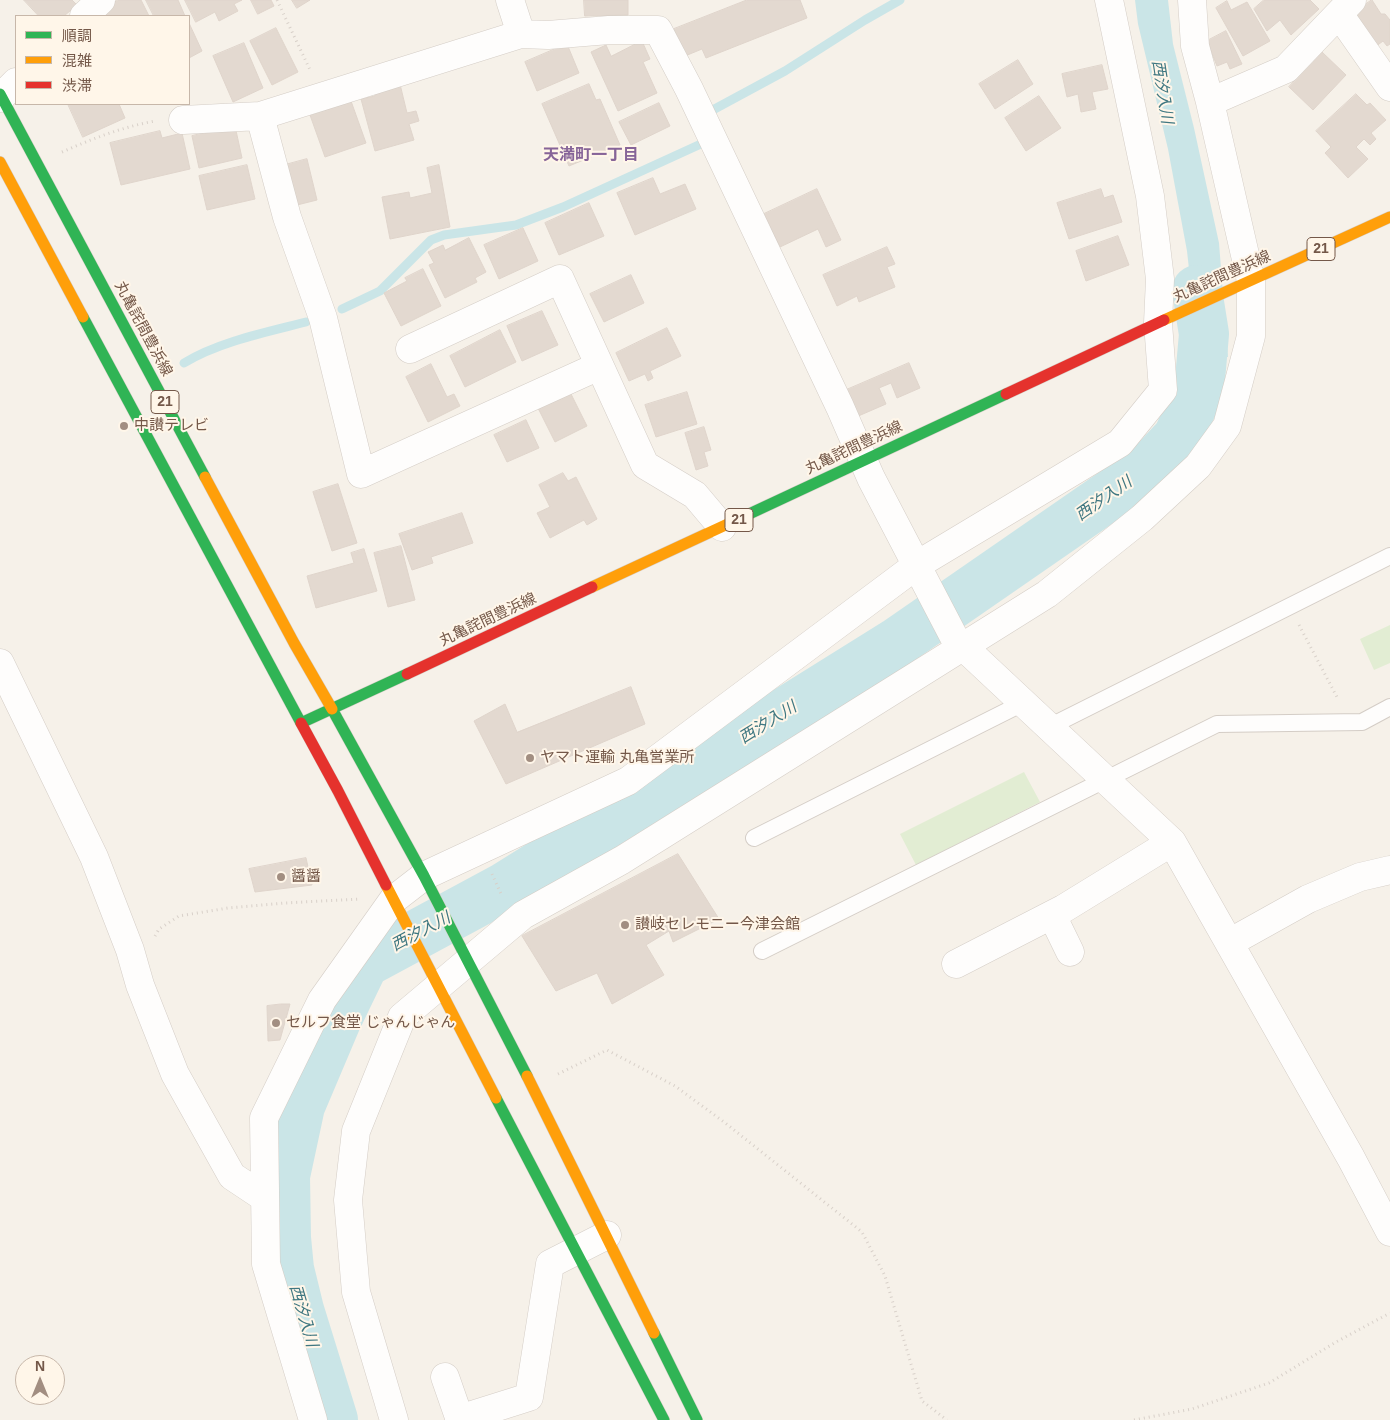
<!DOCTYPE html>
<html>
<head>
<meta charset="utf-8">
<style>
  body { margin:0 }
  #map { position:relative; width:1390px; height:1420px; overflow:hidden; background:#f6f1e9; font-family:Arial,"Noto Sans JP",sans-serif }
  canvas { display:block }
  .legend { position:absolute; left:15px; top:15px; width:175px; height:90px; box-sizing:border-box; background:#fff6e9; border:1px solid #c7b7a9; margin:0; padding:6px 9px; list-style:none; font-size:15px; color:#745849 }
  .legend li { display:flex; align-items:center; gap:10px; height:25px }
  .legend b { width:25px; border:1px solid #c7b7a9 }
  .north { position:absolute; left:15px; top:1355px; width:50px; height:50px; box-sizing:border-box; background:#fff6e9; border:1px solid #c7b7a9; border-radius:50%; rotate:0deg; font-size:14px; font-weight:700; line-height:20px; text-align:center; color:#745849 }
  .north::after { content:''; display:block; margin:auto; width:18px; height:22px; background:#a28e81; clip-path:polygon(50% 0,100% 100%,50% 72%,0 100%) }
</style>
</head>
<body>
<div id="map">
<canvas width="1390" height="1420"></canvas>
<ul class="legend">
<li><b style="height:6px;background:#30b455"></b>順調</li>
<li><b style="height:6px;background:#ff9f0a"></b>混雑</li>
<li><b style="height:6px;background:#e5322d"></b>渋滞</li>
</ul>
<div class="north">N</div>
</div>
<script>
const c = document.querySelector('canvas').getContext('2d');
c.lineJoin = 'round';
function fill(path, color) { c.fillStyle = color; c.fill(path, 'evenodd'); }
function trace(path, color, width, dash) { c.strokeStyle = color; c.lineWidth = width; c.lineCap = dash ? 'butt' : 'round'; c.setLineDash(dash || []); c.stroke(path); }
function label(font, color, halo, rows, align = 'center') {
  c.font = font + ' Arial,"Noto Sans JP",sans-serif'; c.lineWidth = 4; c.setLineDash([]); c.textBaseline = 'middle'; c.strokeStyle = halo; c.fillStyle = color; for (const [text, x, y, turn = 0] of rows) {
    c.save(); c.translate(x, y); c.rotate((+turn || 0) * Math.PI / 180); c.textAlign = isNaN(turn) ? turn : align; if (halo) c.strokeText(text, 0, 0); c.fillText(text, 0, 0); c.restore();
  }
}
const green = new Path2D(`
  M1390,625V663L1374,670L1360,639Z
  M1024,772L1040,802L916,865L900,834Z`);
const water = new Path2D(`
  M1135,0H1168L1173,44L1194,128L1219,243L1228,357L1199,359L1187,251L1168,149L1138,24Z`);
const stream = new Path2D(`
  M711,117L709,112L785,71L865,20L900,0
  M342,309L380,291L431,240L444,235L516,225L563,207L703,143
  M184,363C218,342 267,332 306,322`);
const river = new Path2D(`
  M333,1420L299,1310L289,1269L286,1238L285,1176L300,1106L336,1021L364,963L505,887L896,643L1149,468L1178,437L1199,391L1204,334L1197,290`);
const building = new Path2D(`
  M24,0H72L77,5L64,16H39Z
  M118,0H141L149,16H96Z
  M146,0H178L185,16H154Z
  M185,0H242L234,4L238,11L219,21L215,12L196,22Z
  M251,0H271L274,6L258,14Z
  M292,0H310L297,8Z
  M584,0H628V15L585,16Z
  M747,0H800L807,18L706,58L702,49L685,56L674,29Z
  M1264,0H1310L1319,9L1291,35L1280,20L1267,31L1254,9Z
  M1372,0L1381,14H1385L1390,20V44L1387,46L1383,41L1375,47L1352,14Z
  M1227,1L1231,10L1247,2L1270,41L1243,56L1216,8Z
  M189,23L202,51L189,58Z
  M276,28L298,72L272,85L250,41Z
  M1226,31L1242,64L1230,69L1227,62L1217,66L1207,41Z
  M642,41L650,59L643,62L657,93L618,111L591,52L606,45L611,56Z
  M244,43L263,88L233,102L213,56Z
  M567,44L579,73L537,91L525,62Z
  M1322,52L1346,75L1313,110L1289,87Z
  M1018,60L1033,84L995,109L979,84Z
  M1102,65L1108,89L1092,92L1096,109L1081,112L1078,94L1067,97L1062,74Z
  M399,80L407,113L416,111L419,121L409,124L414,140L375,151L361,99L375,96L373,87Z
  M589,84L596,100L600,99L620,145L569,166L542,104Z
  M1356,94L1367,105L1370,103L1386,120L1371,133L1376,139L1370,145L1364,139L1356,147L1368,159L1348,178L1325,153L1331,147L1316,131Z
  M1039,96L1061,128L1026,151L1005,118Z
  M351,101L366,143L325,157L310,115Z
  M659,103L670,126L631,145L619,122Z
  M68,104H119L125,118L83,137Z
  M235,126L242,158L199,168L192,136Z
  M160,131L162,138L182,133L190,169L121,185L110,143Z
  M307,159L317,200L293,206L285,165Z
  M247,165L255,199L207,210L199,176Z
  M439,165L450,227L390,239L382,197L409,192L410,198L432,193L427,168Z
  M653,178L660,194L685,184L696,209L635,235L617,193Z
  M817,189L841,240L826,247L818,229L780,247L764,214Z
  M1101,189L1104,198L1113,195L1122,222L1069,239L1057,203Z
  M589,203L604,236L559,255L545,223Z
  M523,228L538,261L499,279L484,245Z
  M1118,236L1129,265L1086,281L1076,251Z
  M469,238L486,272L475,278L477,282L445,298L429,265L434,263L428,252L443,245L445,250Z
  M887,247L895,264L887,267L895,287L859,302L857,296L837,306L823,275Z
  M423,269L441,306L401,326L384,293L407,281L405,278Z
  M631,275L644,303L604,322L590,294Z
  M542,311L558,345L522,361L507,326Z
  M667,328L681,356L650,371L653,378L648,381L645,374L629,381L616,353Z
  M500,330L516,362L465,387L450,356Z
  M909,363L920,388L897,398L891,383L879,388L886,404L856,417L844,391Z
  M431,364L447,397L454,394L460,406L428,422L406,377Z
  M570,392L587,426L555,442L538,408Z
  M687,392L697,424L656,437L645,405Z
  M526,420L539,448L507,462L494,435Z
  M704,427L711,450L704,452L708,466L696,470L685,433Z
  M563,473L568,481L576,477L597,519L587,525L584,520L550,538L537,513L550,507L539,485Z
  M338,484L357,543L332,551L313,492Z
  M462,513L473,543L431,557L433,563L412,570L399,534Z
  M401,546L415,600L388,607L374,553Z
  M364,549L377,591L316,608L307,576L354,563L351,553Z
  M631,687L645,724L506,784L474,721L505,704L517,732Z
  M678,854L719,919L673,942L669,931L646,945L664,975L612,1004L597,973L556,991L522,936Z
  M306,858L312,885L255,892L249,869Z
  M281,1004H290L280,1040L268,1041L267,1006Z`);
const path = new Path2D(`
  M277,0L311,72
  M62,152C92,139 122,127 155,121
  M1299,625L1338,699
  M492,874L502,896
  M155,936L159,929L179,916L228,908L285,903L360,899
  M558,1074L607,1050L675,1086L724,1122L862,1232L885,1276L922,1401L947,1420
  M1134,1420L1192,1409L1269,1383L1336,1342L1390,1313`);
const lane = new Path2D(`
  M1049,727L1390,556
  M754,838L1023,703
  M762,951L1217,724L1362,722L1390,707`);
const street = new Path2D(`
  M510,0L521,34L548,35L609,30H658L689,89L840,407L871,478L955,639L1172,842L1351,1158L1390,1232
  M1339,14L1390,87
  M84,16L101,0
  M521,34L260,116L287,217L323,318L361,474L599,366
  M0,98L16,82
  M1210,102L1286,69L1352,0
  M183,120L260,116
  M410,349L560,279L645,465L695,495L722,527
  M0,663L94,857L130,950L140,985L175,1074L232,1176L265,1198
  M1052,915L1070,952
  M1229,943L1308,899L1360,877L1390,870
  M956,964L1063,909L1172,842
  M445,1377L460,1420
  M459,1419L529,1397L550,1264L607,1235
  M313,1420L266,1264L264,1118L322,1000L393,900L424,876L628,781L917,565L1120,443L1163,390L1158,323L1160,279L1150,196L1109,0
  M394,1420L356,1292L348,1200L356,1131L402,1017L523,915L622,860L1047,594L1142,518L1198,466L1227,426L1251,336V281L1210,102L1195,46L1192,0`);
const fast = new Path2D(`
  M0,94L205,477
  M83,317L301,723L407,674
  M732,522L1006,394
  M332,709L424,876L527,1076
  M496,1098L664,1420
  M654,1333L697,1420`);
const slow = new Path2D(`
  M0,162L83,317
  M1164,320L1390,217
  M205,477L294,643L332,709
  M592,587L732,522
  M386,885L496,1098
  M527,1076L654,1333`);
const jam = new Path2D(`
  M1006,394L1164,320
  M407,674L592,587
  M301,723L338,791L386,885`);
const markers = [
  [124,426,5,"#a28e81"],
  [530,758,5,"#a28e81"],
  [281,877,5,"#a28e81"],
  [625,925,5,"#a28e81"],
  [276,1023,5,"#a28e81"]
];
const shields = [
  [1321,249,28],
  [165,402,28],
  [739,520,28]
];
const shieldNames = [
  ["21",1321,249],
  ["21",165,402],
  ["21",739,520]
];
const streetNames = [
  ["丸亀詫間豊浜線",1222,277,-24],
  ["丸亀詫間豊浜線",143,329,62],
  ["丸亀詫間豊浜線",854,448,-25],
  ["丸亀詫間豊浜線",488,620,-25]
];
const poiNames = [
  ["中讃テレビ",134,426],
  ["ヤマト運輸 丸亀営業所",540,758],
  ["醤醤",291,877],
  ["讃岐セレモニー今津会館",635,925],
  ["セルフ食堂 じゃんじゃん",286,1023]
];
const waterNames = [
  ["西汐入川",1162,92,81],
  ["西汐入川",1104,499,-35],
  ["西汐入川",768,723,-32],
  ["西汐入川",421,932,-28],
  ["西汐入川",303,1316,74]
];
const neighbourhoodNames = [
  ["天満町一丁目",591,156]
];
fill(green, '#e2edd3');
fill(water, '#cae5e7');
trace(stream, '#cae5e7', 9);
trace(river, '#cae5e7', 50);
fill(building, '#e3d9d0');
trace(building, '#dfd4cb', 1);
trace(lane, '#d4cdc6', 18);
trace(street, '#d4cdc6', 29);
trace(fast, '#d5cdc6', 12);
trace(slow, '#d5cdc6', 12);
trace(jam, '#d5cdc6', 12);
trace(path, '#d8d0c9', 3, [1, 4]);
trace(lane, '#fefdfc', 16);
trace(street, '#fefdfc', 28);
trace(fast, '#30b455', 11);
trace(slow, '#ff9f0a', 11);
trace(jam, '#e5322d', 11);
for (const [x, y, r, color] of markers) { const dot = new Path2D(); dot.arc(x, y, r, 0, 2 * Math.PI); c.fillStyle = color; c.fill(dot); trace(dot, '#fff6e9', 2); }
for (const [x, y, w] of shields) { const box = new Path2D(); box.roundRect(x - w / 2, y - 11.5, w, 23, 4); c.fillStyle = '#fff6e9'; c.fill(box); trace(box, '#745849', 1); }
label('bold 14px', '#745849', null, shieldNames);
label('15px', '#745849', '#fff6e9', streetNames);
label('15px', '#745849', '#fff6e9', poiNames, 'left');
label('italic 16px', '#3f7781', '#fff6e9', waterNames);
label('bold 16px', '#866498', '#fff6e9', neighbourhoodNames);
</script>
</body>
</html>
